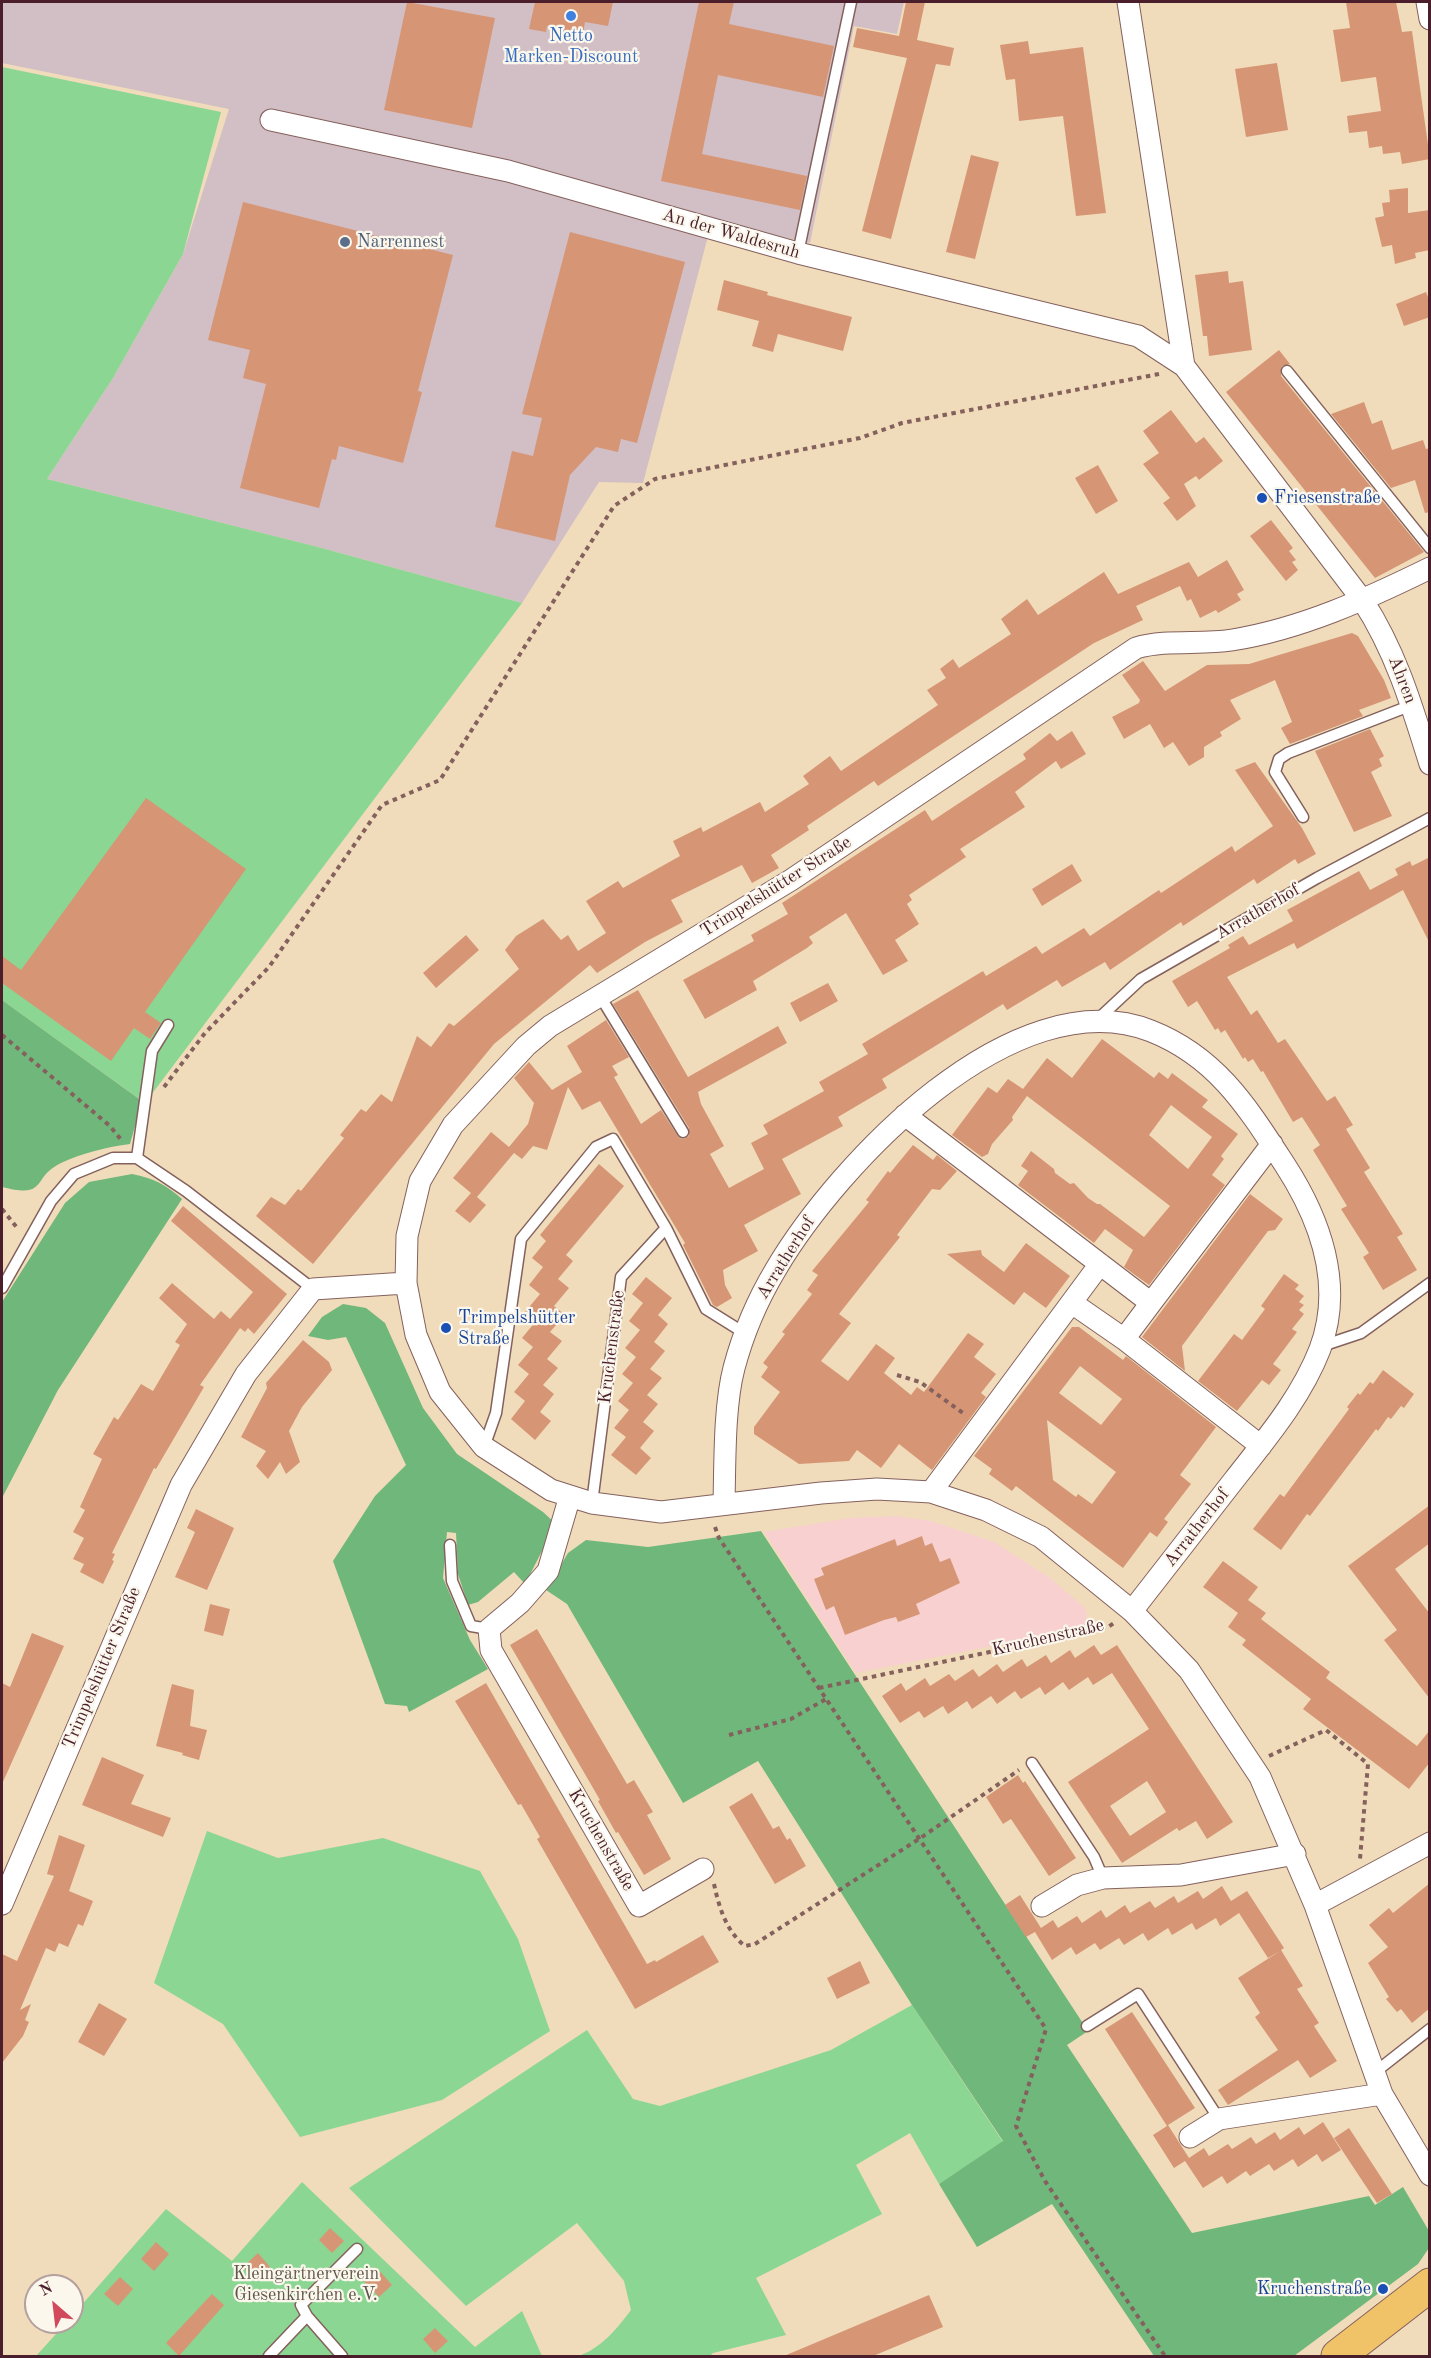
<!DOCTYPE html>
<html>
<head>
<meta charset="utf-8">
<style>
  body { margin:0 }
  #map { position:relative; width:1431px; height:2358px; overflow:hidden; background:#f0dcba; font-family:"Old Standard TT",serif }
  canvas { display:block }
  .frame { position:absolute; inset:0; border:3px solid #4a1f2b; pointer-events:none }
  .north { position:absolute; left:24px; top:2274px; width:60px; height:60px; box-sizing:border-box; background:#fbf7ec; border:2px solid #b4a19f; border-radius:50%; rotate:332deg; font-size:16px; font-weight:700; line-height:24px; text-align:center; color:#4a1f2b }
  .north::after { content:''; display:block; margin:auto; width:21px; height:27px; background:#d1495b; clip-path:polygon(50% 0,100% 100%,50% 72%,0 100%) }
</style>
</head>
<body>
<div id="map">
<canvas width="1431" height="2358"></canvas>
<div class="frame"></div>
<div class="north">N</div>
</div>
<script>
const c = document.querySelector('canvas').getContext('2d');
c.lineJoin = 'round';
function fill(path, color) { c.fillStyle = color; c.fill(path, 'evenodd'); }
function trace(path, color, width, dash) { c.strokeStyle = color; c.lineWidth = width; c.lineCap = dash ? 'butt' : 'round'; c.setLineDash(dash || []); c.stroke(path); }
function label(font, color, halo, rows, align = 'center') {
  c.font = font + ' "Old Standard TT",serif'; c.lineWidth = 4.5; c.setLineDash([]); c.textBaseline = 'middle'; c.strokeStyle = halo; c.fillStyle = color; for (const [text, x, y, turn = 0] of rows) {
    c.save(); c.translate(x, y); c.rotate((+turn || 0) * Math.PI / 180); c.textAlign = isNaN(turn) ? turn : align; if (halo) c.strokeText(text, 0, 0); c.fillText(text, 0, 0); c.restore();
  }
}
const built = new Path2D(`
  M896,1516L931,1521L994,1542L1049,1577L1085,1608L1087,1615L1084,1625L1079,1629L856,1673L764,1532L850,1518Z`);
const industrial = new Path2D(`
  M2,2H904L897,34L854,26L810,243L712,221L643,483L599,482L522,603L318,547L47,479L113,378L183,254L229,109L2,63Z`);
const green = new Path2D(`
  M2,67L221,112L183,254L113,378L47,479L318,547L522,603L145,1103L2,1000Z
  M207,1831L278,1858L383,1838L480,1871L518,1939L550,2031L442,2100L300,2137L223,2024L154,1983Z
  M912,2005L1003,2142L939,2184L910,2133L856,2165L882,2214L756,2278L786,2335L713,2353L710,2356H579C601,2348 617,2329 631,2310L624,2281L577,2223L466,2306L349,2188L587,2030L633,2099L660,2106L831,2050Z
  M302,2182L475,2347L522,2311L542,2356H36L67,2322H72V2316L166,2209L232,2261Z`);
const forest = new Path2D(`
  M2,1000L142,1101L130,1144C107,1147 82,1153 61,1163C31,1177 49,1199 2,1187Z
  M132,1174C154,1178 166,1185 182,1199L58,1390L2,1498V1302L65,1203L89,1182Z
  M343,1304L366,1308L385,1323L423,1408L457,1454L543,1512L556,1524L525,1584L514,1572L478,1602L468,1605L458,1574L456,1533L447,1532L443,1578L470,1640L488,1669L409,1712L407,1706L385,1704L333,1561L375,1496L406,1465L346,1337L328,1340L308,1336L322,1317Z
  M761,1531L1088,2031L1067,2045L1192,2233L1369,2196L1375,2205L1403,2187L1429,2231V2248L1418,2264L1294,2356H1154L1052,2204L977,2247L939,2184L1003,2141L912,2005L758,1761L683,1803L567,1604L546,1590L568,1553L586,1540L648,1547Z`);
const building = new Path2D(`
  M407,2L495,18L472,128L384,110Z
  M535,2H613L608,26L585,22L583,34L547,26L546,32L529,29Z
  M699,2H734L729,24L834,46L823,97L718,75L702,154L807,176L800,210L661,181Z
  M906,2H925L917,40L954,48L950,66L936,64L891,239L862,231L907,58L853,47L857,28L899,36Z
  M1346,2H1396L1402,32L1412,31L1430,159L1402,164L1400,152L1383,154L1382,146L1369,148L1367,131L1349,133L1347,116L1381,111L1376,77L1341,82L1333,30L1350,28Z
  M1028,41L1030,54L1083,47L1106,213L1076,216L1063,116L1019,121L1015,79L1006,80L1000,45Z
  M1277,63L1288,130L1246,137L1235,69Z
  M971,155L999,162L975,259L946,252Z
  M1408,188V213L1430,210V250L1415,253L1416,258L1395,264L1392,245L1382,247L1375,218L1384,216L1382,203L1390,202L1389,190Z
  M243,202L453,255L418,391L422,392L403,463L339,446L336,460L332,459L319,508L240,488L266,384L243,378L250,350L208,340Z
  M570,232L685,262L637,443L621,439L618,452L596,447L570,475L555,541L495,527L512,451L533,456L542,418L522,414Z
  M1228,271L1229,283L1243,281L1252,350L1209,356L1207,336H1203L1195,275Z
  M724,280L768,292L767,295L852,317L843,351L778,334L773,352L752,346L759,321L717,310Z
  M1426,292L1430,302V317L1404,326L1396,304Z
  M1279,350L1290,364L1282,366L1281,376L1424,552L1375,578L1226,392Z
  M1364,402L1372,424L1382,420L1392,450L1423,440L1426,449L1430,448V512L1425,513L1415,480L1391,488L1331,414Z
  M1171,410L1196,443L1204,437L1223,461L1199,480L1196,476L1184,484L1196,506L1177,521L1163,503L1170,498L1143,464L1159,453L1143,431Z
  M1098,465L1118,501L1096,514L1075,478Z
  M1271,520L1293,548L1289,551L1296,560L1292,562L1298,570L1286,581L1250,536Z
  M1227,560L1244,590L1237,594L1241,600L1218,613L1216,610L1200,618L1191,599L1187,601L1180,586L1136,606L1143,620L1094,643L878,786L874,781L807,826L809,830L771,855L779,868L752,883L742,865L671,900L683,922L645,942L597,973L590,965L494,1044L313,1264L256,1216L271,1197L285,1205L298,1189L301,1191L344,1138L340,1135L361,1109L366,1112L381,1094L392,1102L417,1036L431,1047L449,1023L454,1026L519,969L505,950L516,936L543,919L561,940L568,935L578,951L606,933L586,901L618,881L623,888L680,856L673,841L701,827L703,832L760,802L765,812L809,784L803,776L830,756L841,771L938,705L927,690L946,678L940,669L953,659L959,668L1011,634L1001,619L1027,599L1038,615L1104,572L1118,594L1189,562L1198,577Z
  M1352,633L1358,636L1384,680L1391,698L1359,710L1363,716L1290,744L1281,728L1292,722L1275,680L1230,700L1241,719L1220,732L1222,736L1204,747V757L1189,766L1173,742L1164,748L1150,724L1124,739L1112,717L1139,703L1140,700L1122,675L1143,661L1165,691L1207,665L1249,664Z
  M1370,729L1384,756L1379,759L1382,766L1371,772L1392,816L1354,832L1315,751Z
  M1072,731L1086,754L1061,769L1056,761L1015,792L1025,807L960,849L966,857L909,895L912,900L907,904L919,924L895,940L908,961L883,975L846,913L809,937L813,943L807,948L753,981L757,990L705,1019L683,980L754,941L751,935L788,914L782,903L925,810L932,821L1026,759L1023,754L1050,733L1057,741Z
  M1255,762L1302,828L1316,854L1298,864L1295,859L1257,884L1254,879L1183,926L1181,922L1110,970L1105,962L1062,987L1057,980L1007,1010L1003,1004L882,1079L887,1088L838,1117L843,1126L782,1159L801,1194L744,1225L758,1251L723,1270L725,1285L732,1298L717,1307L713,1305L683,1245L685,1243L600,1101L582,1110L568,1087L547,1150L533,1146L522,1159L514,1153L477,1197L486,1205L470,1223L455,1211L471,1193L453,1178L491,1132L509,1147L528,1124L534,1103L514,1078L529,1062L552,1090L582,1072L567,1046L606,1020L629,1057L612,1066L618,1075L614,1077L641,1124L661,1110L679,1138L684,1139L689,1136V1128L613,1004L638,990L688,1077L778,1026L787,1043L698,1092L701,1104L724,1146L710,1154L729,1188L764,1169L751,1143L768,1134L763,1125L824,1091L819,1082L868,1054L862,1044L983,971L986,976L1036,946L1042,954L1084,928L1090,936L1159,890L1161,893L1232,846L1235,852L1273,826L1235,770Z
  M146,798L246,869L145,1012L161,1023L150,1039L134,1028L111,1061L2,983V956L21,970Z
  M1430,857V944L1403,890L1297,949L1294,943L1227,977L1251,1015L1257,1010L1278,1043L1285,1039L1327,1101L1335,1096L1353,1125L1346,1129L1370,1168L1364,1172L1403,1234L1397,1237L1417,1270L1383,1290L1363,1257L1369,1253L1341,1209L1347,1206L1313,1150L1320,1145L1302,1117L1293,1122L1263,1071L1261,1072L1253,1059L1248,1062L1245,1057L1243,1059L1225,1030L1221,1033L1218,1028L1215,1030L1197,1001L1188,1007L1172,981L1230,948L1228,945L1243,936L1249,945L1293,921L1287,910L1359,871L1370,890L1398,875L1395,869L1410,861L1412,866Z
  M1072,864L1082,881L1042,906L1032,889Z
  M466,935L479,950L436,988L423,973Z
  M828,983L838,1001L800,1022L790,1003Z
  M1102,1039L1154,1078L1159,1072L1168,1079L1172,1073L1208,1100L1202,1107L1238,1134L1221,1156L1224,1159L1212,1175L1225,1185L1149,1285L1124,1267L1133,1250L1105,1229L1094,1243L1018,1185L1028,1171L1021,1166L1031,1151L1054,1169L1055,1173L1070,1184L1074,1183L1088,1198L1097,1204H1100L1144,1237L1170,1206L1094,1147L1027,1096L1012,1117L1013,1120L992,1144L988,1154L982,1157L952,1135L988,1087L997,1093L1008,1079L1023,1089L1047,1058L1072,1078ZM1171,1105L1212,1137L1188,1169L1149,1135Z
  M913,1145L933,1160L937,1155L957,1171L940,1190L932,1189L897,1235L900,1237L888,1252L839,1314L851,1323L821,1361L848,1381L876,1344L895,1358L884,1373L911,1395L917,1387L924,1392L968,1333L984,1344L974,1357L996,1374L981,1393L986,1397L932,1470L899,1444L881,1468L857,1450L849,1461L799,1464L754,1434V1427L780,1392L761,1377L768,1367L763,1363L785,1334L782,1332L812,1294L807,1290L818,1275L812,1271L869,1202L866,1200L888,1171L890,1173Z
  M599,1164L624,1186L566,1255L573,1261L558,1279L569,1288L554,1306L565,1315L550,1332L562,1341L547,1359L558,1368L543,1385L554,1394L540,1412L551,1421L535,1440L511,1419L525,1401L514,1392L529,1374L518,1365L533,1347L522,1338L536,1321L525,1312L540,1294L529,1285L543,1267L532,1258L546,1241L540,1235Z
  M1250,1194L1283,1219L1275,1230L1268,1231L1182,1346L1185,1371L1142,1337Z
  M183,1206L287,1294L254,1334L248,1328L245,1332L240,1328L200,1385L204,1387L156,1469L154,1468L112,1553L115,1554L112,1560L114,1561L103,1584L80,1572L84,1564L73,1559L84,1538L73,1532L85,1510L80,1507L102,1459L93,1454L114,1417L118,1420L141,1384L153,1391L180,1345L175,1342L187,1324L159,1298L172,1283L214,1319L221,1311L230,1319L253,1292L171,1221Z
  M1026,1243L1070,1276L1046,1308L1024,1292L1014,1305L947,1254L981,1250L982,1255L1004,1272Z
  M1284,1274L1299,1285L1295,1289L1304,1296L1299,1302L1304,1305L1299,1310L1304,1314L1292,1329L1297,1332L1273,1364L1281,1370L1269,1385L1262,1380L1237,1411L1198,1381L1234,1334L1242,1340L1265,1309L1261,1306Z
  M646,1277L672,1298L658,1315L668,1324L654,1342L665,1351L650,1369L662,1378L647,1395L658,1404L643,1422L654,1431L640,1448L651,1458L636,1475L611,1455L626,1437L614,1428L629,1410L618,1401L633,1383L622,1374L636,1357L625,1348L640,1330L629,1321L643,1303L632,1294Z
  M1072,1327H1079L1123,1360L1126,1356L1216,1427L1180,1475L1191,1484L1164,1519L1168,1522L1157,1537L1150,1532L1123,1568L1016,1486L1012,1491L989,1474L992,1469L974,1456ZM1080,1366L1122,1399L1101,1425L1059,1393ZM1047,1420L1116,1472L1092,1504L1078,1494L1076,1497L1053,1480Z
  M303,1340L329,1362L332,1370L302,1407L289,1431L300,1462L286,1474L280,1462L268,1479L256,1466L266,1451L241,1437L267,1388L266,1383Z
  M1383,1370L1414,1394L1404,1408L1401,1406L1391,1419L1388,1417L1378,1431L1376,1429L1310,1516L1307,1514L1281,1550L1253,1529L1280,1494L1284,1497L1349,1409L1347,1407L1358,1393L1360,1395L1370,1382L1373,1384Z
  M1430,1505V1543L1395,1569L1430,1614V1699L1384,1640L1397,1630L1348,1566Z
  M196,1509L234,1528L207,1590L175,1577L195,1532L187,1528Z
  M922,1536L925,1546L932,1543L940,1562L950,1558L960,1583L916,1604L920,1614L898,1622L896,1617L884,1620L845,1635L834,1606L826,1610L814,1579L824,1575L821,1568L895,1539L897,1546Z
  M1223,1561L1258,1587L1248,1600L1266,1613L1261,1619L1330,1672L1326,1678L1417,1746L1430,1730V1762L1409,1789L1303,1709L1311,1699L1242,1645L1246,1640L1228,1627L1238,1613L1203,1587Z
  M210,1604L230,1609L223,1636L204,1631Z
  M537,1629L627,1784L634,1780L653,1812L647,1815L671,1859L644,1875L618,1832L616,1833L598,1801L600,1800L510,1645Z
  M32,1633L64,1646L2,1784V1683L10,1687Z
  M1094,1645L1101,1655L1117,1645L1233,1822L1207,1839L1196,1821L1179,1831L1177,1828L1122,1863L1068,1782L1149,1729L1112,1673L1093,1685L1088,1677L1069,1690L1063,1682L1045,1695L1040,1687L1021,1699L1015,1691L997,1704L991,1696L972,1709L967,1701L948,1714L943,1706L924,1718L919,1711L900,1723L882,1696L901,1683L906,1691L925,1678L930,1686L949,1674L955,1681L973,1669L979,1677L997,1664L1003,1672L1022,1659L1027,1667L1046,1655L1051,1663L1070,1650L1075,1658ZM1147,1781L1166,1812L1130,1836L1110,1806Z
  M486,1683L647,1964L655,1960L656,1962L703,1935L719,1962L635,2009L537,1839L540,1837L521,1804L518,1805L455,1701Z
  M172,1684L194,1690L190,1726L207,1730L199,1760L182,1755L183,1753L156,1746Z
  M102,1757L144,1775L131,1804L171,1818L163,1837L82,1805Z
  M1018,1775L1023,1783L1025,1781L1076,1858L1049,1876L1011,1819L1003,1824L986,1797Z
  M752,1793L773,1829L779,1826L787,1840L790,1838L806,1866L775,1884L729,1807Z
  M59,1835L85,1845L69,1891L93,1901L83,1926L78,1924L68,1947L59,1943L55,1952L46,1948L20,2010L31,2004L25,2020L29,2022L23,2036L2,2063V1954L17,1961L54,1876L47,1874Z
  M1430,1883V2008L1412,2023L1401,2009L1397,2012L1386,1999L1389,1997L1368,1963L1388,1947L1369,1925L1389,1908L1393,1913Z
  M1222,1886L1231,1901L1247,1891L1284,1948L1281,1950L1303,1986L1297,1989L1319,2023L1314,2026L1337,2061L1310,2078L1298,2060L1228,2105L1218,2090L1278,2050L1255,2017L1260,2013L1238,1978L1280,1951L1268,1958L1239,1913L1220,1926L1216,1918L1196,1930L1192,1923L1172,1935L1168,1928L1148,1941L1143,1933L1124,1945L1119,1938L1100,1950L1095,1943L1076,1955L1071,1947L1052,1960L1035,1932L1026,1937L1005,1905L1020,1895L1041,1928L1053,1920L1058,1928L1077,1916L1082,1923L1101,1910L1106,1918L1125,1905L1130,1913L1150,1901L1155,1908L1174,1896L1178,1903L1198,1891L1203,1899Z
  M860,1961L870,1983L837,1999L827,1978Z
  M99,2003L127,2019L104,2056L78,2042Z
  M1132,2012L1195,2108L1168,2125L1189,2158L1204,2148L1209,2156L1228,2144L1232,2149L1251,2137L1256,2144L1275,2132L1280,2140L1299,2127L1304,2135L1323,2122L1341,2150L1322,2162L1317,2154L1298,2167L1293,2159L1274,2171L1269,2164L1250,2176L1246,2171L1227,2184L1222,2176L1203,2188L1185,2161L1174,2168L1153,2135L1167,2126L1105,2029Z
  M1349,2128L1392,2194L1377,2203L1334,2138Z
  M330,2228L344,2241L332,2253L319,2240Z
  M156,2242L169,2254L154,2271L141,2259Z
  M258,2253L270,2267L256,2281L243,2267Z
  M376,2267L392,2285L379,2297L362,2279Z
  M120,2277L133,2289L118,2306L104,2294Z
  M212,2294L224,2305L179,2356L166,2343Z
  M929,2295L943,2327L873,2356H784Z
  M435,2328L448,2341L435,2353L423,2339Z`);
const path = new Path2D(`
  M2,1035L110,1126L123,1142
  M164,1087L205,1033L269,967L382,805L440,780L614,506L655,479L860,438L902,423L1159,374
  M2,1209L18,1229
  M897,1375L920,1382L963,1413
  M715,1527L719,1538L1046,2029L1016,2126L1045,2181L1165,2356
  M819,1688L1108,1627L1114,1623
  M729,1735L791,1719L826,1699
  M1269,1756L1326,1730L1368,1764L1360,1859
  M714,1884C719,1907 726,1931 745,1946L755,1944L919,1839L1019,1770`);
const lane = new Path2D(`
  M798,253L851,2
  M1287,371L1430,548
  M1303,817L1275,772L1279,759L1288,753L1412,705
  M600,996L683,1132
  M1097,1020L1141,979L1317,878L1430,818
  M137,1158L152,1051L168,1025
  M666,1228L706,1309L746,1334
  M2,1288L51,1201L74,1174L113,1158H137L186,1191L313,1289
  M1322,1346L1361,1333L1430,1283
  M484,1447L496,1413L521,1239L596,1147L613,1139L666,1228L621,1277L592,1503
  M450,1545L452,1581L471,1626L489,1629
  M1032,1763L1094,1857L1103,1878
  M1087,2026L1138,1994L1219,2119
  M1374,2073L1430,2029
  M307,2316L301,2305L357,2249
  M269,2356L307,2316L342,2356`);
const street = new Path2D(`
  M1128,2L1184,366L1363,601C1396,652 1412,706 1430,764
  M1427,2L1430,19
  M271,120L508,171L798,253L1138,336L1184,366
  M1430,568C1367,599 1301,629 1232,640C1200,645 1167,639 1136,648L791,880L550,1026L526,1046L453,1125L420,1181L407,1236L406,1283L416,1335L440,1392L484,1447L551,1490L592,1503L661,1512L821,1493L877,1489L931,1492L986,1510L1041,1537L1132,1611L1189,1670L1260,1777L1315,1905L1382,2094L1430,2175
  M905,1115L1151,1303L1124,1339L1261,1446
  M1072,1303L1124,1339
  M1151,1303L1272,1144
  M931,1492L1100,1264
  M570,1496L548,1571L520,1603L489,1629L491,1650L639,1906L703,1869
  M724,1504C725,1464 724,1406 734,1368C743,1334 758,1299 776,1269C838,1164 1014,977 1151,1031C1217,1057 1248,1108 1285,1165C1320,1219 1344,1285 1320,1349C1301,1398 1266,1439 1234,1480C1200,1524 1166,1567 1132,1611
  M2,1904L181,1485L246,1374L313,1289L406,1283
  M1315,1905L1430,1843
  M1042,1906L1077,1885L1103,1878L1181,1875L1295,1854
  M1190,2137L1219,2119L1382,2094`);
const primary = new Path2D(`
  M1338,2356L1430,2285`);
const markers = [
  [571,16,6,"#3f7fe0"],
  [345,242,6,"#5c6f8a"],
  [1262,498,6,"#1a4fb4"],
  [446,1328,6,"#1a4fb4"],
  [1383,2289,6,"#1a4fb4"]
];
const shopNames = [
  ["Netto",571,36],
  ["Marken-Discount",571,57]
];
const streetNames = [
  ["An der Waldesruh",731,234,16],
  ["Ahren",1402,680,69],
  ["Trimpelshütter Straße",776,887,-32],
  ["Arratherhof",1258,912,-30],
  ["Arratherhof",786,1258,-58],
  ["Kruchenstraße",612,1347,-83],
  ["Arratherhof",1197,1528,-52],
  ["Kruchenstraße",1048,1638,-13],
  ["Trimpelshütter Straße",102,1668,-67],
  ["Kruchenstraße",601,1840,60]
];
const serviceNames = [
  ["Narrennest",357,242]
];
const transitNames = [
  ["Friesenstraße",1274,498],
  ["Trimpelshütter",458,1318],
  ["Straße",458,1339],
  ["Kruchenstraße",1371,2289,"right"]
];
const parkNames = [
  ["Kleingärtnerverein",306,2274],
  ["Giesenkirchen e.V.",306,2295]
];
fill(built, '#f7d0cf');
fill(industrial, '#d2bec5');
fill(green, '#8bd692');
fill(forest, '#70b77c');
fill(building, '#d69675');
trace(lane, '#84615d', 13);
trace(street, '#84615d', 23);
trace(primary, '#84615d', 35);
trace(path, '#84615d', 4, [4.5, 4.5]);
trace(lane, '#fff', 10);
trace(street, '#fff', 21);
trace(primary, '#f1c369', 33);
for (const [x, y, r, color] of markers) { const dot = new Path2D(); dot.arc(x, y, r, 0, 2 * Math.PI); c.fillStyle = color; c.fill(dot); trace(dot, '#fbf7ec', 2); }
label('18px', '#366cbe', '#fbf7ec', shopNames);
label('18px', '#4a1f2b', '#fbf7ec', streetNames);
label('18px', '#4e5e75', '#fbf7ec', serviceNames, 'left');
label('18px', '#164399', '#fbf7ec', transitNames, 'left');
label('18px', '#5e564a', '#fbf7ec', parkNames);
</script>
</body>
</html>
